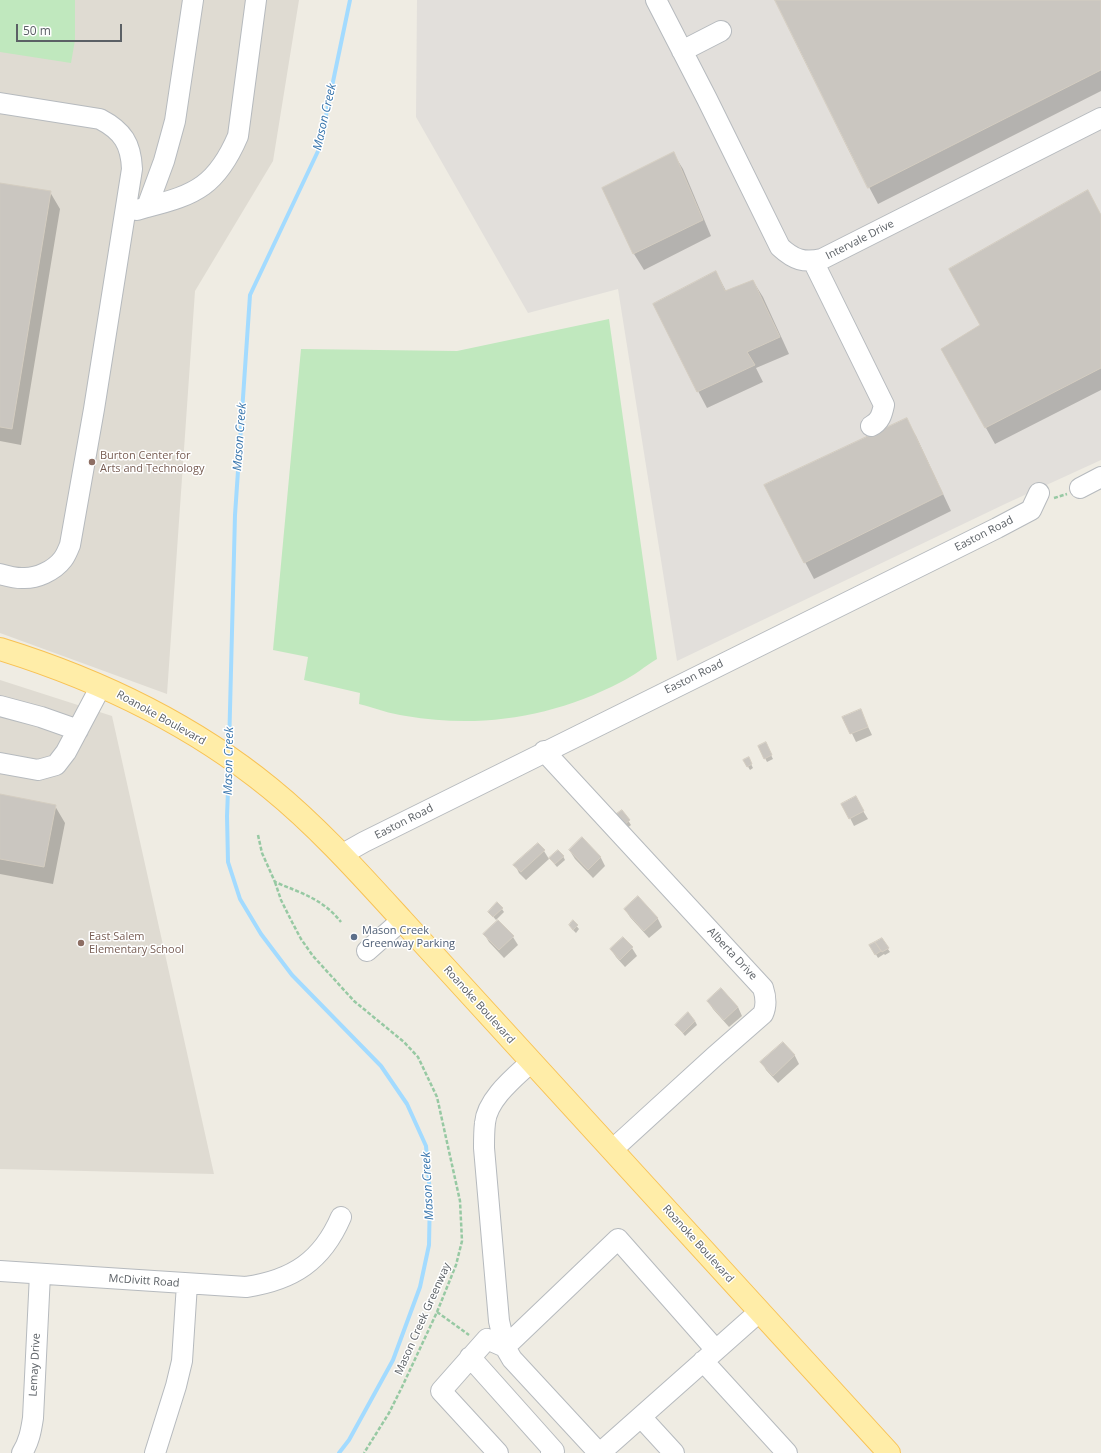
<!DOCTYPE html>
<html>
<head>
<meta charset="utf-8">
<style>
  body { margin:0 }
  #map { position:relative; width:1101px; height:1453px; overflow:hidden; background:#efece3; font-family:"Open Sans",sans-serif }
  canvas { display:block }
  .scale { position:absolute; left:16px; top:24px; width:106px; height:18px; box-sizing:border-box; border:2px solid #5b6065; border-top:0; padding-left:5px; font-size:12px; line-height:14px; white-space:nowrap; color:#5b6065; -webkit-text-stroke:3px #fff; paint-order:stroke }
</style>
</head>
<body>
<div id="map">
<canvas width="1101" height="1453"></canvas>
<div class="scale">50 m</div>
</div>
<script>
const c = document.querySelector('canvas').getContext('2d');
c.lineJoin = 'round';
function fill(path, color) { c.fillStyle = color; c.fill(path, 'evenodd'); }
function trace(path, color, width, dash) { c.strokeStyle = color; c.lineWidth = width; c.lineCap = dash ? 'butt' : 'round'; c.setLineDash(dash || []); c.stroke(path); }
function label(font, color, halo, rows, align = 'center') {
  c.font = font + ' "Open Sans",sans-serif'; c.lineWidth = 3; c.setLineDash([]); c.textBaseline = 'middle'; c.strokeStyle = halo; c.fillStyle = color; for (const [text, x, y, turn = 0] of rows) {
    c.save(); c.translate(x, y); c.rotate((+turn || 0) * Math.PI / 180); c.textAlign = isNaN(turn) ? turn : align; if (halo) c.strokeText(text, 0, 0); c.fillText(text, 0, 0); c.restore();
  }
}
const industrial = new Path2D(`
  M417,0H1101V460L1005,504L677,661L618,289L528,313L416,117Z`);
const education = new Path2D(`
  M0,0H299L273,161L195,291L167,694L0,633Z
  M0,680L112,716L214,1174L0,1169Z`);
const green = new Path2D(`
  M0,0H75V40L71,63L0,52Z
  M609,319L657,659C645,666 634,676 621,682C554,717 481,729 406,716C390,714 375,708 359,704L360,693L304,680L308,657L273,650L301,349L457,351Z`);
const shadow = new Path2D(`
  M776,0H1101V91L878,204L869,187Z
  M673,153L683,169L711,236L644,270L634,254L603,188Z
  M0,188L50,192L60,209L21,445L0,441Z
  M1097,208L1101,215V390L995,444L986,428L982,326Z
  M716,272L726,291L753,281L763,297L789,354L756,368L763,382L707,408L698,391Z
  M906,420L916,436L951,511L814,579L805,562Z
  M860,710L872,735L856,742L844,717Z
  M767,747L773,759L767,762L765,758Z
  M748,758L753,768L750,770L744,760Z
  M0,795L55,806L65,823L53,884L0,874Z
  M860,806L868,819L854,826L850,818Z
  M622,811L631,825L626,829Z
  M582,839L601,858L605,866L593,878L575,859L570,851Z
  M544,851L549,859L526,880L519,873L515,865Z
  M563,856L565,860L557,867L550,859Z
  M638,897L658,919L662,927L649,938L630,917L625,909Z
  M502,909L504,912L496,920L489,912Z
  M498,921L513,937L518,945L504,958L489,942L484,934Z
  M573,922L579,929L576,933L572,929Z
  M623,938L632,948L637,956L625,967L616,957L611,949Z
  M881,939L890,952L885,955L884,954L878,958L871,946Z
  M721,989L738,1007L742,1016L729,1027L713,1009L708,1001Z
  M695,1021L697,1025L685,1036L676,1025Z
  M783,1043L795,1056L799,1064L778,1083L766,1070L762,1062Z`);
const stream = new Path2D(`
  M229,748L235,515L250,295L319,149L350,0
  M229,765L227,816L228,862L240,899L261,934L292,975L381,1066L407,1104L426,1146L430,1194L429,1245L420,1287L393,1360L349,1440L339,1453`);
const building = new Path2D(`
  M775,0H1101V70L868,188Z
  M674,152L703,220L633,254L602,188Z
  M0,183L51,191L12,429L0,427Z
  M1088,190L1101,215V368L985,428L941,349L980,325L949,269Z
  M716,271L725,291L753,280L780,337L747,352L755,365L697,392L653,304Z
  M907,418L943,494L804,563L764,485Z
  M861,709L868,727L850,734L842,717Z
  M766,742L772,755L764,759L758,746Z
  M749,757L752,764L747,767L743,760Z
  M0,794L56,805L44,867L0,859Z
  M856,796L864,811L849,819L841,804Z
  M622,810L630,820L623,826L615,815Z
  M582,837L601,857L588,870L569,850Z
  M538,843L545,850L521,872L513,865Z
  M558,850L564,856L555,864L549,858Z
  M638,896L658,918L644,931L624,909Z
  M497,902L503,908L493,917L488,912Z
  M498,920L514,936L499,950L483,934Z
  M573,920L578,925L573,930L569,925Z
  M623,937L633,947L620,960L610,949Z
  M882,938L889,948L882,952L875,942Z
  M875,942L881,951L875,955L869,945Z
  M721,988L738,1007L724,1020L707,1001Z
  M688,1012L695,1021L683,1033L675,1025Z
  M783,1042L795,1055L773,1076L760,1062Z`);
const path = new Path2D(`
  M1054,498L1067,494
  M258,835L262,853L275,882C301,893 323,899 341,922
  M275,882L281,900L292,922L301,939L313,956L354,1001L404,1042L418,1057L437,1097L460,1201L462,1241L456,1265L437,1312L402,1387L389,1413L364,1453
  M437,1312L469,1335`);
const minor = new Path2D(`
  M656,0L707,99L780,247C794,260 804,263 822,259L1101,118
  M682,51L721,31
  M0,103L100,119C123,131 131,144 132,169L94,409L70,545C68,550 66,555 63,559C54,571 36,579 22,578C14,578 7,576 0,574
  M147,207C196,195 217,185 238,136L256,0
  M137,210L147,207L164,161L175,121L193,0
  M813,261L884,405C882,414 880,422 871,426
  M1080,488L1101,477
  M0,706L41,717L78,730
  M544,751L763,988C766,997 767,1005 763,1014L715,1056L612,1150
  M0,763L38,770L56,765L66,752L101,686
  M341,855L364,842L997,528L1031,510L1039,493
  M367,951L402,920
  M531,1062C515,1077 487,1099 485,1123C484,1131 484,1139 484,1148L499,1321L505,1347L512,1359L599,1453
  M0,1271L246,1287C293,1280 322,1261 341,1217
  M470,1357L554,1451L551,1453
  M703,1361L787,1453
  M641,1417L674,1453
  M22,1453C29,1442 31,1431 33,1418L40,1274
  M155,1453L176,1386L182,1361L187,1284
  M498,1453L441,1391L487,1339L505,1347L618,1239L716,1350
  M600,1453L759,1312`);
const major = new Path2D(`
  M0,649C97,679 190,723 270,788C318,827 360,874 402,920L889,1453`);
const markers = [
  [92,462,4,"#8d6e63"],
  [354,937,4,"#5c6f8a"],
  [81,943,4,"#8d6e63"]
];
const streetNames = [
  ["Intervale Drive",860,240,-27],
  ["Easton Road",984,534,-27],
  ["Easton Road",694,677,-26],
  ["Roanoke Boulevard",161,718,29],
  ["Easton Road",404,822,-27],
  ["Alberta Drive",732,954,47],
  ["Roanoke Boulevard",479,1005,48],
  ["Roanoke Boulevard",698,1244,48],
  ["McDivitt Road",144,1281,4],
  ["Mason Creek Greenway",423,1319,-66],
  ["Lemay Drive",35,1365,-87]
];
const educationNames = [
  ["Burton Center for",100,456],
  ["Arts and Technology",100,469],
  ["East Salem",89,937],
  ["Elementary School",89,950]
];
const serviceNames = [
  ["Mason Creek",362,931],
  ["Greenway Parking",362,944]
];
const waterNames = [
  ["Mason Creek",325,117,-77],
  ["Mason Creek",240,437,-86],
  ["Mason Creek",229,761,-89],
  ["Mason Creek",428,1186,-93]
];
fill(industrial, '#e2dfdb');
fill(education, '#dfdbd2');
fill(green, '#c0e8be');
fill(shadow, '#0003');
trace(stream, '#a3dbff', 4);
fill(building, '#cac6c0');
trace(building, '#d4cdc1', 1);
trace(minor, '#b6babe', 22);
trace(major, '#f8c254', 24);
trace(path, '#97c9a3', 2.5, [4, 2]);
trace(minor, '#fff', 20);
trace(major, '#ffeda8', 22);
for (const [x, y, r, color] of markers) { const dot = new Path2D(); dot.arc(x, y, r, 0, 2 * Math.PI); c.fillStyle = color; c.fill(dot); trace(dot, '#fff', 1.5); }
label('11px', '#5b6065', '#fff', streetNames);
label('11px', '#785e54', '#fff', educationNames, 'left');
label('11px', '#4e5e75', '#fff', serviceNames, 'left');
label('italic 12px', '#3976ad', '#fff', waterNames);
</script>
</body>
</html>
